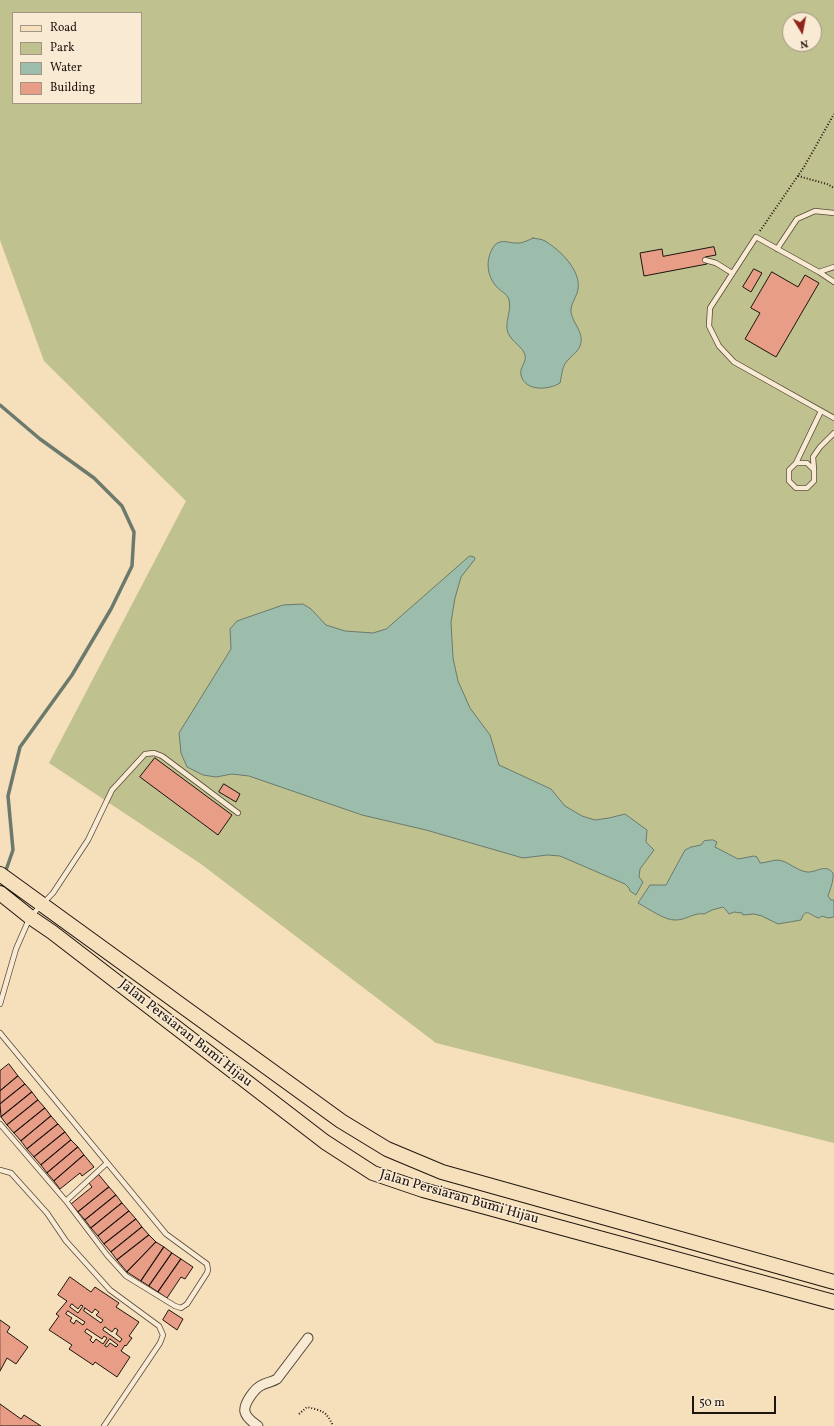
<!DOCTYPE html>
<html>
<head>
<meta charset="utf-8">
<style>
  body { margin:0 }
  #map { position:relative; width:834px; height:1426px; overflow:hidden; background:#f6dfbb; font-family:Vollkorn,serif }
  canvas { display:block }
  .legend { position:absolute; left:12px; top:12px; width:130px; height:92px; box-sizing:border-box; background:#f9ead3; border:1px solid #a29585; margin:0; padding:5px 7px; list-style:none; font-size:12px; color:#1f150f }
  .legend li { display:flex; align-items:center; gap:8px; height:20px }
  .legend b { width:20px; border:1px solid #a29585 }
  .north { position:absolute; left:782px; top:12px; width:40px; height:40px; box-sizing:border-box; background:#f9ead3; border:1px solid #a29585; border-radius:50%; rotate:170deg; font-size:11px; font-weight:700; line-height:16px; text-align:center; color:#1f150f }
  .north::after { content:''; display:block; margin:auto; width:14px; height:18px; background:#8f2418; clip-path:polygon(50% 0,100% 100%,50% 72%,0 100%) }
  .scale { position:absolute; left:692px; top:1396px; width:84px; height:18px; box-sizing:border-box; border:2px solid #1f150f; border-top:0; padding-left:5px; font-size:12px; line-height:14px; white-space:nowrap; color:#1f150f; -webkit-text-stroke:3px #f9ead3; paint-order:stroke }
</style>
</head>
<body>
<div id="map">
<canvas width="834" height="1426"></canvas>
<ul class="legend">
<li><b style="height:5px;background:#f6dfbb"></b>Road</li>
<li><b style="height:11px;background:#bfc18e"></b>Park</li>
<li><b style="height:11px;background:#9dbdac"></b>Water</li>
<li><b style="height:11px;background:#e79d86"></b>Building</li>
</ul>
<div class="north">N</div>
<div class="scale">50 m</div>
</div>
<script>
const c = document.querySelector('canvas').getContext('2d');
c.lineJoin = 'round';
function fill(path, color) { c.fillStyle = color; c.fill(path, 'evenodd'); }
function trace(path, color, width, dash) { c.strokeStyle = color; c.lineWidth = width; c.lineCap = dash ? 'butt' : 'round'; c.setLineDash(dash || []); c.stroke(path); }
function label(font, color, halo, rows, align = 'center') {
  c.font = font + ' Vollkorn,serif'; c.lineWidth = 3; c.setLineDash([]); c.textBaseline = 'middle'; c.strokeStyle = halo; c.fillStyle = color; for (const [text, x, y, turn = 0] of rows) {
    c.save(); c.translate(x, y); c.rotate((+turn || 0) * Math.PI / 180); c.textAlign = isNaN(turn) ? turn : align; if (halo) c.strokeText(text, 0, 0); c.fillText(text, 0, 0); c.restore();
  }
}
const green = new Path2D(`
  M0,0H834V1143L436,1043L201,864L49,763L186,501L44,361L0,240ZM13,13H141V103H13ZM790,20H814V44H790Z`);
const water = new Path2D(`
  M533,238C537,239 542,239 545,241C560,250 581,270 578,289C577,297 570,304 571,312C573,325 585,332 580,346C577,353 572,355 568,360C562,365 562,375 560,383C549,390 525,392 521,375C519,368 527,362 525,355C523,347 512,342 508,333C504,322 512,311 509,300C507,293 501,292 497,287C486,276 485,257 495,245C502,238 510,244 519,243C523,243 529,240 533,238Z
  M470,556L474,557L475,559L461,577L455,598L451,622L453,658L458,681L470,708L490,735L499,765L551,789L565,806L582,816L595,820L609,818L625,814L647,830L646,842L654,850L640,869L639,877L643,882L636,895L630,891L629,888L625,884L560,856L547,855L523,858L426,830L362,815L249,776L232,774L216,777L203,775L187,767L181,753L179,733L231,649L230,629L237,621L283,605L303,604L311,609L326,625L345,631L373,633L386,629Z
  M713,840L717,842L715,847L738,859L754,856L757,857L760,863C765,863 773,860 778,860C788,861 797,871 807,872C816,873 825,863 833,873C834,881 830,889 828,896L831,900H834V917L828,918L822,916L819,918C810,916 806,906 801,920L778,924L762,916L754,914L743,915L742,913L734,912L729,914L726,910L723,907L712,910L704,914C695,912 686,920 676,920C665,921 648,908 638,903L650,885H666L685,850L691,847L701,845L704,841Z`);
const stream = new Path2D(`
  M0,405L40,439L94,478L122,506L134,532L132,566L111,609L72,675L20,747L8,796L13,850L5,873`);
const building = new Path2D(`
  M714,247L716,255L705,257L707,264L644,276L640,253L662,249L663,256Z
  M754,269L762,273L751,292L743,287Z
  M772,272L798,287L805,275L819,283L776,357L745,339L760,313L751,308Z
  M155,758L232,815L218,835L140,777Z
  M224,784L240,794L236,802L219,792Z
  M9,1064L18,1076L0,1091V1071Z
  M18,1076L25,1084L0,1104V1091Z
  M25,1084L32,1092L1,1117L0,1104Z
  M32,1092L38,1100L7,1125L1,1117Z
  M38,1100L45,1108L14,1133L7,1125Z
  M45,1108L51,1116L21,1141L14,1133Z
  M51,1116L58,1124L27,1149L21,1141Z
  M58,1124L65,1132L34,1157L27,1149Z
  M65,1132L71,1140L41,1165L34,1157Z
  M71,1140L78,1147L47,1173L41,1165Z
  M78,1147L84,1155L54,1181L47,1173Z
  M84,1155L94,1167L82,1176L80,1173L60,1189L54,1181Z
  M99,1175L109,1187L78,1212L71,1204L92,1187L89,1183Z
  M109,1187L116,1195L85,1220L78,1212Z
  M116,1195L122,1203L91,1228L85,1220Z
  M122,1203L129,1211L98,1236L91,1228Z
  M129,1211L136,1219L104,1244L98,1236Z
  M136,1219L142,1227L111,1252L104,1244Z
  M142,1227L149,1235L117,1260L111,1252Z
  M149,1235L156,1242L127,1272L117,1260Z
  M156,1242L164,1247L141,1281L127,1272Z
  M164,1247L172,1253L149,1286L141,1281Z
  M172,1253L181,1259L158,1292L149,1286Z
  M181,1259L193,1267L185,1279L181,1277L167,1298L158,1292Z
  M70,1277L91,1292L95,1287L119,1303L116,1307L139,1322L129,1336L132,1338L126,1346L125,1345L121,1351L130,1357L117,1377L95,1362L93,1365L69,1349L72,1345L49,1330L59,1316L56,1314L67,1301L58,1295ZM72,1304L78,1309L81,1305L83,1306L78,1313L70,1307ZM85,1308L92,1313L95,1309L99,1312L96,1315L103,1320L101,1323L84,1311ZM68,1311L85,1322L83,1325L76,1320L74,1324L70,1321L72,1318L66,1314ZM105,1327L112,1332L115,1328L118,1330L116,1334L122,1339L120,1342L103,1330ZM87,1329L102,1339L104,1336L107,1338L103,1344L96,1339L93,1343L90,1340L92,1337L85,1332ZM110,1339L118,1345L116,1347L110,1343L107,1347L105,1346Z
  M169,1310L183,1319L177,1330L163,1320Z
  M0,1320L10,1327L7,1332L28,1347L16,1364L7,1358L0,1371Z
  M0,1404L21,1419L24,1415L41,1426H0Z`);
const path = new Path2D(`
  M798,176L827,184L834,188
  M760,231L804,167L834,114
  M299,1414L307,1407C322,1411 326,1410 333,1426`);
const lane = new Path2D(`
  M777,249L797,219L815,211L834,213
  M705,260L716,263L732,273
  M819,272L834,267
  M834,282L819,272L756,237L710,308L709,326L719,346L734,362L834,418
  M796,463H807L814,470V481L807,488H796L789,481V470L796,463L821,411
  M814,470L813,457L820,447L834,433
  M0,1004L16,949L30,917L53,893L88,840L112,790L145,754L154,753L162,756L238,813
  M0,1033L166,1234L207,1264L208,1270L207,1273L187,1304L181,1308L175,1306L126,1276L107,1255L66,1201L0,1124
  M0,1170L11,1173L47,1213L66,1241L110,1290L159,1326L163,1335L160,1343L104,1426
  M66,1201L107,1163`);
const street = new Path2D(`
  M258,1426C253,1422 247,1419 245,1412C243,1404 255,1388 262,1385C268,1382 272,1382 277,1379L308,1338`);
const primary = new Path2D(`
  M0,874L341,1121L387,1149L442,1172L834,1282
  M0,893L30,917L52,932L325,1142L373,1173L423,1190L834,1302`);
const streetNames = [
  ["Jalan Persiaran Bumi Hijau",185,1034,38],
  ["Jalan Persiaran Bumi Hijau",459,1198,16]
];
fill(green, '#bfc18e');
fill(water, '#9dbdac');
trace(water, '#6b7a6d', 1);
trace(stream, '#6b7a6d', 3.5);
fill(building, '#e79d86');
trace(building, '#1f150f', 1);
trace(lane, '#55483a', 6);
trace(street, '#55483a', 11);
trace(primary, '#1f150f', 16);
trace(path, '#1f150f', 2, [1, 2]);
trace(lane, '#f9ead3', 4.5);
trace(street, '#f9ead3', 9);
trace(primary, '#f6dfbb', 14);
label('14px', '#1f150f', '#f9ead3', streetNames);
</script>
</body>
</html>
